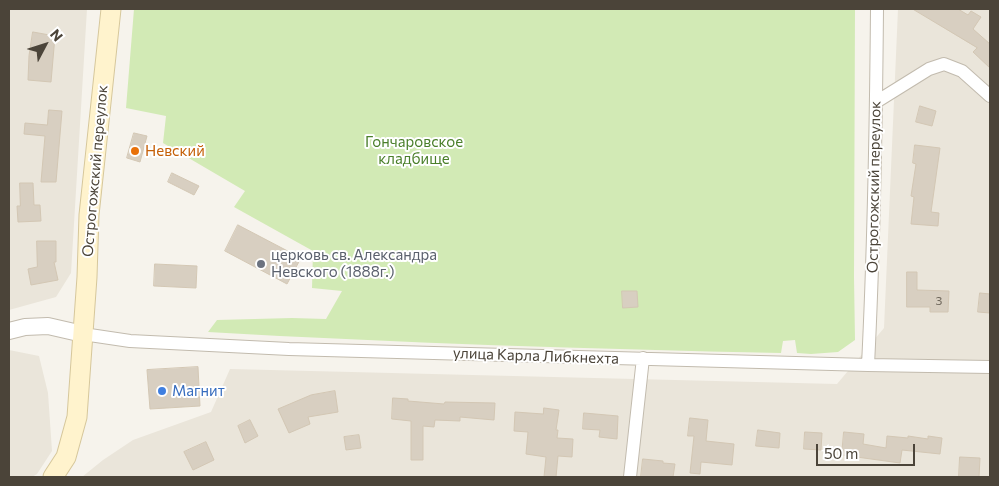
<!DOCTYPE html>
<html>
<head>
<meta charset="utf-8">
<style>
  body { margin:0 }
  #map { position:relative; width:999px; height:486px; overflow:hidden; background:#f6f3ec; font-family:Commissioner,sans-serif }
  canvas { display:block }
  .frame { position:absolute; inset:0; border:10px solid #4b4439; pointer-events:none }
  .north { position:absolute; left:20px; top:20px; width:50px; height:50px; -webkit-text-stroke:4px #fff; paint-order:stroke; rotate:50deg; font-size:14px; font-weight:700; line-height:20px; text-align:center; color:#4b4439 }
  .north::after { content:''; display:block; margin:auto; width:18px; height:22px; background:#4b4439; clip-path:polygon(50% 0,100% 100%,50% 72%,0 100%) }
  .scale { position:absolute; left:816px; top:444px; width:99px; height:22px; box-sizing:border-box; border:2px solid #4b4439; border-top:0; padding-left:6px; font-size:15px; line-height:18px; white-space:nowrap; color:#4b4439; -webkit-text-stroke:4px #fff; paint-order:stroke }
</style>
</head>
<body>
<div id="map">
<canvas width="999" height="486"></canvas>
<div class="frame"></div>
<div class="north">N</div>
<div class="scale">50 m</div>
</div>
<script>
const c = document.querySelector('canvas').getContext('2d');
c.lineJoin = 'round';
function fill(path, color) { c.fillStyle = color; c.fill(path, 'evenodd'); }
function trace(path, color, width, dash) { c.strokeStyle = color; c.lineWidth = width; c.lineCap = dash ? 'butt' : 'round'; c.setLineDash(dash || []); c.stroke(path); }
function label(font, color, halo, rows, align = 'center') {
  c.font = font + ' Commissioner,sans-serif'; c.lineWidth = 4; c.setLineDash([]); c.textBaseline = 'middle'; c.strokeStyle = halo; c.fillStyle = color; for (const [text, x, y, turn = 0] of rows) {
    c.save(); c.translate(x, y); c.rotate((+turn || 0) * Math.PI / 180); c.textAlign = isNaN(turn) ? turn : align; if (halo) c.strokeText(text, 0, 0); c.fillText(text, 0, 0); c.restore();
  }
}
const residential = new Path2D(`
  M9,9H87L71,273L56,297L9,310Z
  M898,9H990V477H82L103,460L133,440L211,412L230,369L837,384L884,328Z
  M9,350L39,356L48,393L52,451L37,474L32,477H9Z`);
const green = new Path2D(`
  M134,9H855L854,277L855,340L838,352L811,354L797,353L795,340L783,341L781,353C590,349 399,343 208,332L217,320L292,318L326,319L342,291L312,288L313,251L234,207L245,191L163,143L166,116L126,108Z`);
const building = new Path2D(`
  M913,9H958L968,15L971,11L981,17L973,29L990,44V68L973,52L977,48Z
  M33,32L55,36L51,82L28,80L29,56Z
  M920,106L936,111L932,126L916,122Z
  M49,110L62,111L56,182H41L45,136L24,134L25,123L47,125Z
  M134,133L147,136L140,162L127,158Z
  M915,145L940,148L931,212L939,213L938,226L911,224L914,197L911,196L916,164L913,163Z
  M172,173L199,186L194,195L168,182Z
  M20,183H33L34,205H40L41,221L18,222L17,206H20Z
  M238,225L301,258L287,284L225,251Z
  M37,241H56V262H54L58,280L31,285L28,269L37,267Z
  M155,264L197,266L196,288L154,286Z
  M907,272H917V290L949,291L948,312H930V307H907Z
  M622,291H637L638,307L623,308Z
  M980,293L990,294V313L978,312Z
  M198,367L200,406L150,409L147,370Z
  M335,391L338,412L308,417L310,424L289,433L278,409L311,395Z
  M393,398L408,399V401L444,404L445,402L495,403L494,420L460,417V421L435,420L434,427L423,426V460H411V421L392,419Z
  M544,408L559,410L556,430H558L557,438L573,439L572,457L558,456L556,477H544L546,457L526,454L528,432L514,431L515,412L543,414Z
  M584,413L618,416L617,439L599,437L600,430L583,429Z
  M690,418L708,420L706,441L734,444L732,465L701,462L700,474L690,473L694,436H688Z
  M250,420L258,436L245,443L238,426Z
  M758,430L780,433L779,448L756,446Z
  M805,432L822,433L821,450L804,449Z
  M844,432L864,434L863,444L886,448L887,436L908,438V436L928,439V436L942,438L940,454L902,450L900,463L842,455Z
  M359,435L361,448L346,450L344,437Z
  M206,442L214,460L193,470L184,452Z
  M960,457L980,458L979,477H959Z
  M643,459L663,461V463L675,464L673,477H641Z`);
const minor = new Path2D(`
  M876,102L929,69L944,64L962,71L990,96
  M83,334L130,341L289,349L868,365L990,367
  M868,365C874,246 876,127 877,9
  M630,477L643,358`);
const tertiary = new Path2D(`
  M9,331L25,327L48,326L83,334`);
const secondary = new Path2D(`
  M53,477L66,457L77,417L87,277L89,215L111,9`);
const markers = [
  [135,151,5,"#e8710a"],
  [261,264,5,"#6b7280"],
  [162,391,5,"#3f7fe0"]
];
const numberNames = [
  ["3",939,301]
];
const parkNames = [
  ["Гончаровское",414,142],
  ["кладбище",414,159]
];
const foodNames = [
  ["Невский",145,151]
];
const streetNames = [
  ["Острогожский переулок",95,171,-85],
  ["Острогожский переулок",874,187,-89],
  ["улица Карла Либкнехта",536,356,2]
];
const worshipNames = [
  ["церковь св. Александра",271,255],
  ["Невского (1888г.)",271,272]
];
const shopNames = [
  ["Магнит",172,391]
];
fill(residential, '#eae5da');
fill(green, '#d2eab5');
fill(building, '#d8cfc1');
trace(building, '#d3c7b4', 1);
trace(minor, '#c2bbae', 14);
trace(tertiary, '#c2bbae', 18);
trace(secondary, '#d6c79b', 21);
trace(minor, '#fff', 12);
trace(tertiary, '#fff', 16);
trace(secondary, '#fff3cd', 19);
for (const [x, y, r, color] of markers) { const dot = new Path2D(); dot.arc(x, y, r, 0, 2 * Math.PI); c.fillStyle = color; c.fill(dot); trace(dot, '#fff', 2); }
label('12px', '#6e675b', null, numberNames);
label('15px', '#4a7f2a', '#fff', parkNames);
label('15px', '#c56008', '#fff', foodNames, 'left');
label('15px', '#4b4439', '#fff', streetNames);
label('15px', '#5b616d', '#fff', worshipNames, 'left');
label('15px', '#366cbe', '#fff', shopNames, 'left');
</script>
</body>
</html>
